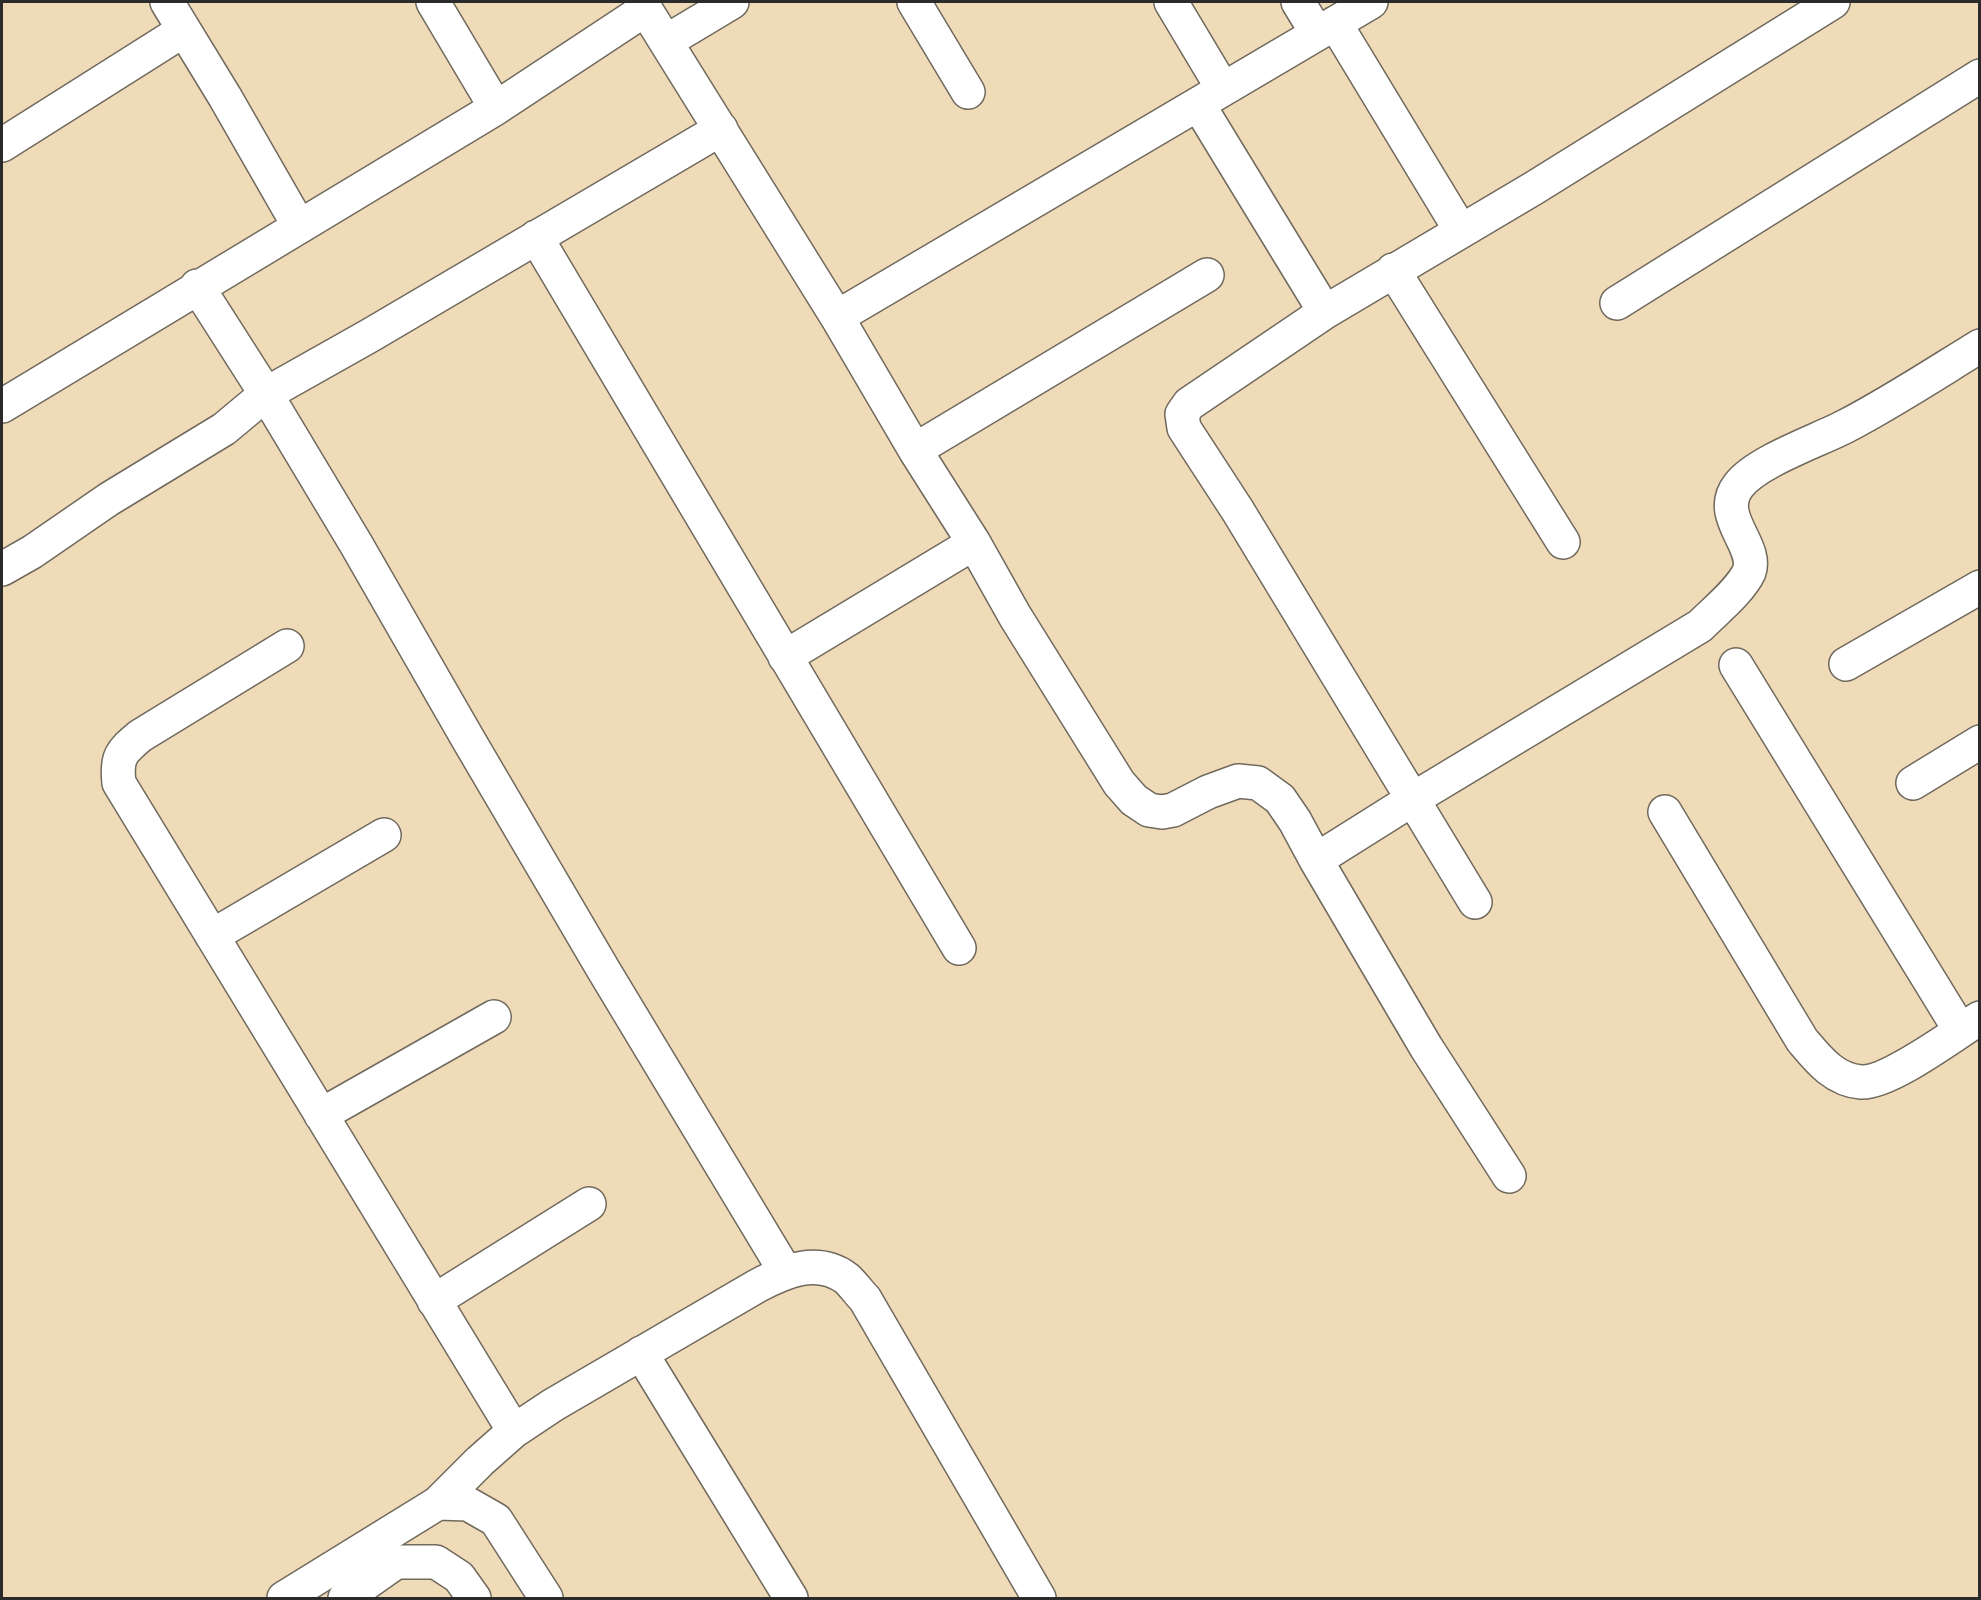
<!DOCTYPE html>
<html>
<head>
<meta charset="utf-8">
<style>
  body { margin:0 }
  #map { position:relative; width:1981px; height:1600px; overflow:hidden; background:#f0dbb9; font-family:"IM FELL DW Pica",serif }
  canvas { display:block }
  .frame { position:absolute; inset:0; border:3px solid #2b2b2b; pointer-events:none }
</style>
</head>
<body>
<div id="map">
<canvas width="1981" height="1600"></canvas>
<div class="frame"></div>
</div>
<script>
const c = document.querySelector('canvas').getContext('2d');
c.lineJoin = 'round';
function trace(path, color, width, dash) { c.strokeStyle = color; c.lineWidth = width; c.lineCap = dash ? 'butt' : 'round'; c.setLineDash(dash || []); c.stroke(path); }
const street = new Path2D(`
  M167,2L225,97L299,226
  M433,2L496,108
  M641,2L837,317L915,450L974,543L1015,616L1119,783L1134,800L1149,810L1162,812L1173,810L1208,792L1238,781L1258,783L1280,799L1295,821L1316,860L1426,1047L1509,1176
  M914,2L968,92
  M1171,2L1223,89
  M1298,2L1317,33
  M1335,23L1461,231
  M667,41L732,2
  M1198,104L1325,312
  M2,145L184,30
  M536,237L959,948
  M1393,270L1563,542
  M197,286L266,394L356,544L468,739L603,969L785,1271
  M1617,303L1980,76
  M837,317L1371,2
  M2,406L496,108L646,9
  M915,450L1207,275
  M2,569L32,552L109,499L224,429L266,394L369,336L721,129
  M287,646L140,736C121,752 116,757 119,783L514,1431
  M785,657L974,543
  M1846,664L1980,587
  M1736,665L1960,1030
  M1913,783L1980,742
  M1665,812L1802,1040C1818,1059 1834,1080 1861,1082C1888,1084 1955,1034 1980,1018
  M1316,860L1413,799L1700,626C1715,611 1740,591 1749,572C1759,545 1714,516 1739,485C1758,461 1817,441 1846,426C1892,402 1936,373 1980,346
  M1475,902L1238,511L1184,428L1182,414L1189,404L1325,312L1534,188L1833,2
  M212,936L384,835
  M321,1115L494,1017
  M434,1301L589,1204
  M641,1353L791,1598
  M438,1503L480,1461L514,1431L553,1405L757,1286C785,1271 817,1257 846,1278C853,1284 859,1293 865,1299L1039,1598
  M345,1598L396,1562H436L459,1577L474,1598`);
const secondary = new Path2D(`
  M284,1598L438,1503L468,1504L496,1520L546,1598`);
trace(street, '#70695d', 36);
trace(secondary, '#70695d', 36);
trace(street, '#fff', 33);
trace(secondary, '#fff', 33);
</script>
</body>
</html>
